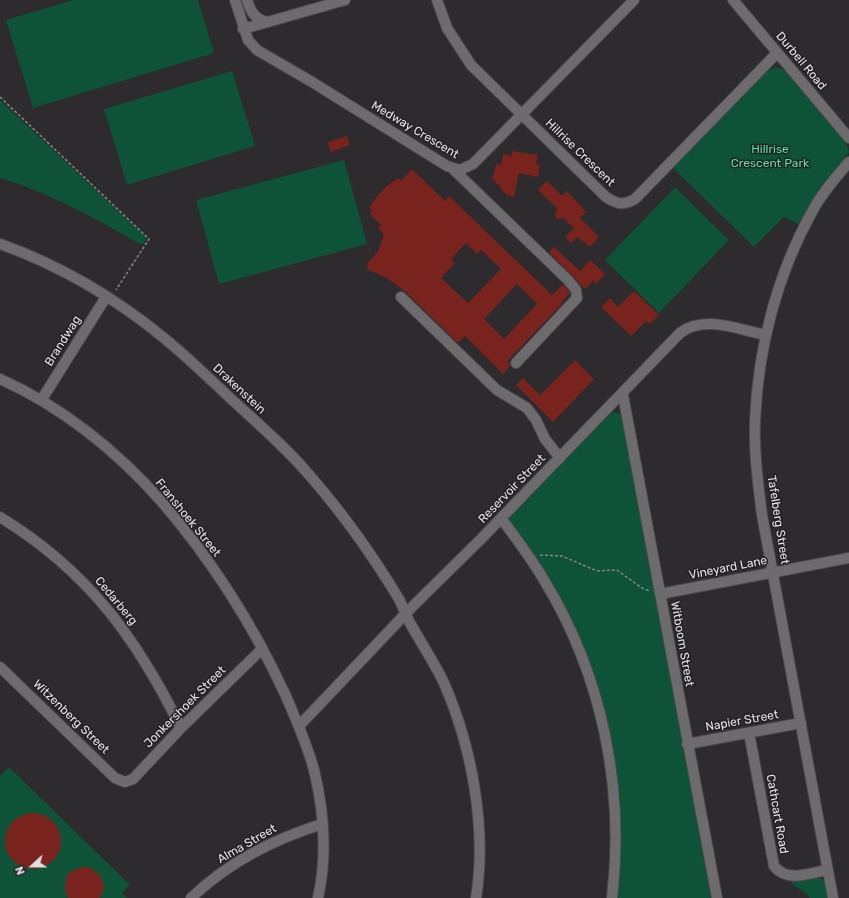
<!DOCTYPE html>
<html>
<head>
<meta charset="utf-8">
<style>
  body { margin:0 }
  #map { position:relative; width:849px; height:898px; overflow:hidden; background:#2e2b2e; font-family:Rubik,sans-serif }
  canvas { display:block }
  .north { position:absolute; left:12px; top:846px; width:40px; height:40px; -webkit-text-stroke:3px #242224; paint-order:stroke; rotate:249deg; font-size:11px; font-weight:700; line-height:16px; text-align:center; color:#e1e0e1 }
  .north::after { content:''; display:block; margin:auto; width:14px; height:18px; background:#e1e0e1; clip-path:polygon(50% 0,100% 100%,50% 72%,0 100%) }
</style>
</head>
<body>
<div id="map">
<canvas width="849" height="898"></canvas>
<div class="north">N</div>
</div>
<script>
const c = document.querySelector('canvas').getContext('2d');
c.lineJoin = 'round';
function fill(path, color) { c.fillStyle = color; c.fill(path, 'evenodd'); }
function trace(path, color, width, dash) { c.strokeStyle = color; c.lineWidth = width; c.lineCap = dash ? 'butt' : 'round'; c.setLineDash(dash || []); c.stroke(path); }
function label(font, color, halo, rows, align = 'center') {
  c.font = font + ' Rubik,sans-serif'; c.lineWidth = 3; c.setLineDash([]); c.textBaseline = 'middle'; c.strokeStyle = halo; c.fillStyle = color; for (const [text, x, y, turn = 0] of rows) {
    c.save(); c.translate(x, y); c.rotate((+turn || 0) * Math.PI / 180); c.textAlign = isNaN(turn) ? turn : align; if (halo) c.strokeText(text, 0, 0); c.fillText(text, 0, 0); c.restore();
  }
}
const green = new Path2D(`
  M73,0H198L214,53L33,108L6,20Z
  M775,67L785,70L846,143L849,152L800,225L784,217L754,247L672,167L766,72Z
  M232,71L255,146L127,185L104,109Z
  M0,100L147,238L142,245C96,219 51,193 0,178Z
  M344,160L367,244L219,284L196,200Z
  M675,187L729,240L659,313L605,260Z
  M612,412L621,414L624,420L711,898H617C626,802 614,704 569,617C553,584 529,553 510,522V515Z
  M9,767L130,885L122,893L127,898H0V776Z
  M818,877L825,882L828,898H809V896L792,884V880Z`);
const building = new Path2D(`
  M347,136L350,145L331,152L328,142Z
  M512,151L538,155L536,164L540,165L538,177L519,173L514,197L507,195L500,188V185L495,184L496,181L492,180L496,164L501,165L503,154L511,156Z
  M412,169L445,201L449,196L552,295L563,284L570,293L561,303L562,304L508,360L510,366L503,374L465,336L458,343L406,292L385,277L368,270L367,264L378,251L384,234L378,228L381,225L370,214L372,211L369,207L378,195L387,186L398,178L401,181ZM466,243L477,254L481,250L501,269L468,303L441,278L455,263L451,259ZM517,284L537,304L504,339L484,319Z
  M547,181L562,196L567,191L586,212L580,218L599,237L590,247L577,237L571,243L565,237L574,228L563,218L556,219L555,212L558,209L538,190Z
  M554,247L580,271L590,260L605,274L596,284L593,281L585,289L549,252Z
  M634,291L659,315L650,324L646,321L631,336L601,307L610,298L618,307Z
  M575,360L594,379L553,422L516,385L523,378L540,395Z
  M5 841a28 28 0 1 1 56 0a28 28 0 1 1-56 0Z
  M82,867H89L100,875L104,887L100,898H68L65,891L66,878L70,872Z`);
const path = new Path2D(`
  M0,97L149,239L116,290
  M540,555L562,556L597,571L617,570L642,588L650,591`);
const minor = new Path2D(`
  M235,0L248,40L257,50L312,82L447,166L460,170L473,164L634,0
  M247,0C251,12 255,20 268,22
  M437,0L447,28L471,65L606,197C617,204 623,206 635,199L777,53
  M733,0L849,138
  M243,29L345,0
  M454,170L568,280L576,290L577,298L516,363
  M0,244C59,265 115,298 164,338C186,356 207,376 228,396C256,422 286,447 311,477C344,515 373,556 399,599C403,607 406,615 410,623C421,643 434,662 444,683C472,747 487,829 476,898
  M401,297L497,390L527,408L536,420L545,439L560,458
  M0,379C61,406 117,451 161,501C211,559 253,625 285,694C296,719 307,744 314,770C324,811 327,857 318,898
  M623,395L717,898
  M42,399L106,297
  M0,517C88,571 136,637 181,728
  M501,518C516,538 531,558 544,580C602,675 625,788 612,898
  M660,594L849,558
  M0,667L115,778L125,782L133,779L181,728L262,649
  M299,726L411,608L481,539L680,333C704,314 739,330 766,335
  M749,733L774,866C787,883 810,873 827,870
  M687,744L801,723
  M191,898C229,862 272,840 322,824
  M833,898L762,515C758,484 754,452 755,421C758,348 777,274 813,210C822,193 836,177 849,162`);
const streetNames = [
  ["Durbell Road",801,61,50],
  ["Medway Crescent",415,130,31],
  ["Hillrise Crescent",580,153,44],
  ["Brandwag",63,341,-58],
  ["Drakenstein",239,389,43],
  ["Reservoir Street",512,489,-46],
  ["Franshoek Street",188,518,51],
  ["Tafelberg Street",778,520,81],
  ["Vineyard Lane",728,568,-11],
  ["Cedarberg",116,601,50],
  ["Witboom Street",682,644,80],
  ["Jonkershoek Street",185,707,-45],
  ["Witzenberg Street",71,717,44],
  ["Napier Street",742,721,-10],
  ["Cathcart Road",777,814,80],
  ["Alma Street",247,844,-30]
];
const parkNames = [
  ["Hillrise",770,150],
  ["Crescent Park",770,164]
];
fill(green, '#0e5237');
fill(building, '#78231d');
trace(minor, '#4b494b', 12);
trace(path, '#868486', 1.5, [3, 2]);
trace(minor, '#6e6b6e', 10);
label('12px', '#e1e0e1', '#242224', streetNames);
label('12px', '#56e0a3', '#242224', parkNames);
</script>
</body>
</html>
